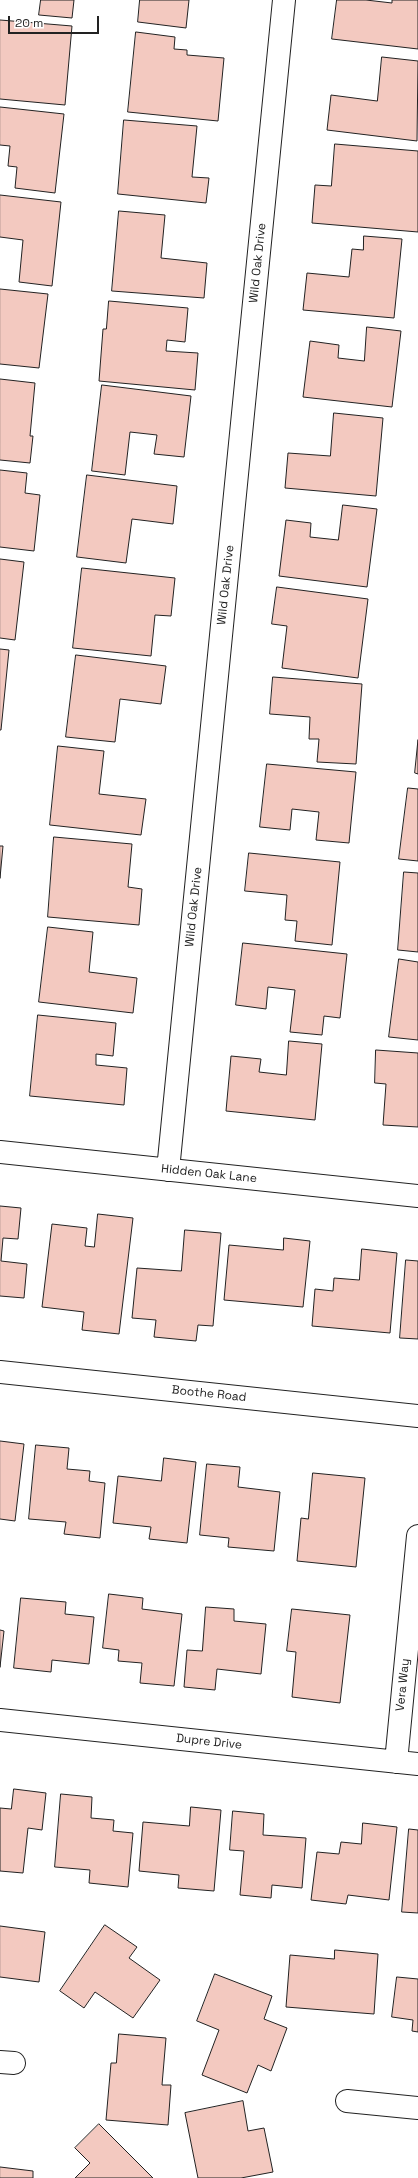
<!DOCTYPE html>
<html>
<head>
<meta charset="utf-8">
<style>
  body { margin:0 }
  #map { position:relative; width:418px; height:2178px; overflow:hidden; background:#fff; font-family:"Space Grotesk",sans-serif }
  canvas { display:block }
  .scale { position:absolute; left:8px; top:16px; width:91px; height:18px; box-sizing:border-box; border:2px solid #222; border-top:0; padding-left:5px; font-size:12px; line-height:14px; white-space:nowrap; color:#222; -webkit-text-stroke:3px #fff; paint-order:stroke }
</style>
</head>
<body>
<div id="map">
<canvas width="418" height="2178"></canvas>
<div class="scale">20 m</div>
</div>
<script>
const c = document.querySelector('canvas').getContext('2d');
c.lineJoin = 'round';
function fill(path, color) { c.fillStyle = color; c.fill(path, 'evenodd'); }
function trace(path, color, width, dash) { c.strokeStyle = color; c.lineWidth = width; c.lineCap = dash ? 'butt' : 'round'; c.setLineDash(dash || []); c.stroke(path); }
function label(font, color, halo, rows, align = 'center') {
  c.font = font + ' "Space Grotesk",sans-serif'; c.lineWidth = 3; c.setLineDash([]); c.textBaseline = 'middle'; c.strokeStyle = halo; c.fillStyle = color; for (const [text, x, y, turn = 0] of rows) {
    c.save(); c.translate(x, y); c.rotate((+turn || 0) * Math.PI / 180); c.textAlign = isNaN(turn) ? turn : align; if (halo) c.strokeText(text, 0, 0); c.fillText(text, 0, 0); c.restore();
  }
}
const building = new Path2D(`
  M41,0H74L72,18L39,15Z
  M140,0H189L186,28L138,22Z
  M337,0H366L392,3V0H418V49L332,39Z
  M0,20L72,26L65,105L0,99Z
  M136,32L175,37L174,49L187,50V55L224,58L218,121L128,112Z
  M382,57L418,61L417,141L327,130L331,95L377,101Z
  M0,107L64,114L55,193L15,188L17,167L8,166L10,146L0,145Z
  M124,120L197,126L192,177L209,178L206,203L118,194Z
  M335,144L418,151V232L312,223L315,185L331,186Z
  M0,195L61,202L52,286L19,282L23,240L0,237Z
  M119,211L165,215L161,258L207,263L204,298L112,291Z
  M364,236L402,239L394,318L303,310L307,273L349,277L352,249L363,250Z
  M0,289L48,294L39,368L0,364Z
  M109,301L188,308L185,342L167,340L166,351L198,353L195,390L99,381L103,329H106Z
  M367,327L401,331L392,407L303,397L310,341L339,345L338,358L364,361Z
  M0,379L35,383L30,436H33L30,463L0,460Z
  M102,385L191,396L184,457L154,454L157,435L130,432L125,475L92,471Z
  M334,413L383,418L376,496L285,488L288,453L330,456Z
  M0,470L27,473L25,493L40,495L34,551L0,547Z
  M87,475L177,486L173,524L132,519L126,563L77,557Z
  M343,505L377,509L367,587L279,576L286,520L311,523L310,537L338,540Z
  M0,559L24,562L15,640L0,638Z
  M82,568L175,578L171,616L155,615L151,656L73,648Z
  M277,587L368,599L358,678L282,668L287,626L272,624Z
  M0,649L9,650L1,730H0Z
  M76,655L166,666L161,704L120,699L115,742L66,737Z
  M273,677L362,684L356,764L317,762L319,739H309L310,717L270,714Z
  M418,740V774L415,773Z
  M58,746L104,751L99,794L146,799L141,835L50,825Z
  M267,764L356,772L349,843L316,840L319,812L292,809L290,830L260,827Z
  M408,788L418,789V861L399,859Z
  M54,837L132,844L128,887L142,889L139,925L48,917Z
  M0,846H3L0,878Z
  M249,853L340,862L332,945L295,941L297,921L285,920L287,895L245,891Z
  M404,872L418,873V952L398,950Z
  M48,927L93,932L89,972L137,978L133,1013L39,1002Z
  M243,943L347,954L340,1018L324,1016L322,1035L290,1032L295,990L268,987L266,1009L236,1005Z
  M399,959L418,962V1040L389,1037Z
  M38,1015L116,1023L113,1056L96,1054V1065L127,1068L124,1105L30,1096Z
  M289,1041L322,1044L315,1120L226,1111L231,1056L261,1059L259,1072L286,1075Z
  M376,1050L418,1053V1127L383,1125L386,1084L375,1083Z
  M0,1206L21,1208L18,1239L3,1238L1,1261L27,1264L24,1298L0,1296Z
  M98,1214L133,1218L119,1334L82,1330L84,1312L42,1307L52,1224L87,1228L85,1246L94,1247Z
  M185,1230L221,1233L213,1326L198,1325L196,1341L154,1337L156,1320L132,1318L137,1268L181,1271Z
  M284,1238L310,1241L303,1307L224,1300L229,1245L283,1250Z
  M362,1249L397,1253L390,1333L312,1326L315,1289L333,1291L334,1278L359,1280Z
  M406,1260L418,1261V1339L400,1338Z
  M0,1441L24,1444L15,1521L0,1519Z
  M36,1445L69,1448L67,1469L90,1471L89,1481L105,1483L100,1538L64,1534L66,1522L29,1519Z
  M164,1458L196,1462L187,1543L149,1539L151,1527L113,1523L118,1476L161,1481Z
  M207,1464L240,1467L238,1487L280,1492L274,1551L228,1547L229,1538L200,1535Z
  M313,1473L365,1478L356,1567L297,1561L301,1518L308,1519Z
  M109,1594L143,1598L142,1609L182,1614L174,1686L140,1683L142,1663L118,1661L119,1650L103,1648Z
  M21,1598L66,1602L65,1614L94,1617L89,1664L52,1660L51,1672L14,1668Z
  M206,1607L234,1609V1621L266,1624L261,1674L217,1669L215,1690L184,1687L187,1650L202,1651Z
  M292,1609L350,1615L340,1703L292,1697L296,1652L287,1651Z
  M0,1630L4,1631L0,1667Z
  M14,1789L46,1793L42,1830L28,1828L23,1873L0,1871V1808L11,1809Z
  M61,1794L92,1797L91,1818L114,1820L113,1831L133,1833L128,1887L89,1883L90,1870L55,1867Z
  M191,1807L221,1810L214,1891L178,1888L179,1875L139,1871L143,1822L189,1826Z
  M233,1811L264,1814L263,1835L306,1838L302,1888L272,1885L271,1898L240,1895L244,1851L230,1850Z
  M363,1823L397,1827L389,1900L348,1895L346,1904L311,1900L317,1852L339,1854L341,1842L361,1844Z
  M409,1829L418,1830V1913L402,1912Z
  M105,1925L137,1947L129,1958L160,1980L133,2018L95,1992L84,2008L60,1991Z
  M0,1926L45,1932L39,1982L0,1977Z
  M335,1950L378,1954L374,2014L286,2007L290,1955L334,1959Z
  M215,1974L272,1996L264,2019L287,2028L271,2071L258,2065L247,2093L202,2075L219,2030L197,2021Z
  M397,1977L418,1979V2032L412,2031L413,2020L392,2017Z
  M119,2034L166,2038L162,2085H171L168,2125L106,2120L111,2063H116Z
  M243,2101L248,2131L264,2128L273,2172L241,2178H198L185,2113Z
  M99,2124L153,2178H75L90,2163L75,2148Z
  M0,2167L33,2171V2178H0Z`);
const street = new Path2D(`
  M0,1152L418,1196
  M168,1170L284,0
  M0,1372L418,1416
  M0,1720L418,1764
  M396,1762L418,1536
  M0,2062L14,2063
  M347,2101L418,2108`);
const streetNames = [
  ["Wild Oak Drive",258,263,-84],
  ["Wild Oak Drive",226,585,-84],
  ["Wild Oak Drive",194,907,-84],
  ["Hidden Oak Lane",209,1174,6],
  ["Boothe Road",209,1394,6],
  ["Vera Way",403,1685,-84],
  ["Dupre Drive",209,1742,6]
];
fill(building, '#f3c9c0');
trace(building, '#222', 1);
trace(street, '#222', 24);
trace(street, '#fff', 22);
label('12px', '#222', '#fff', streetNames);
</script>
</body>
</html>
